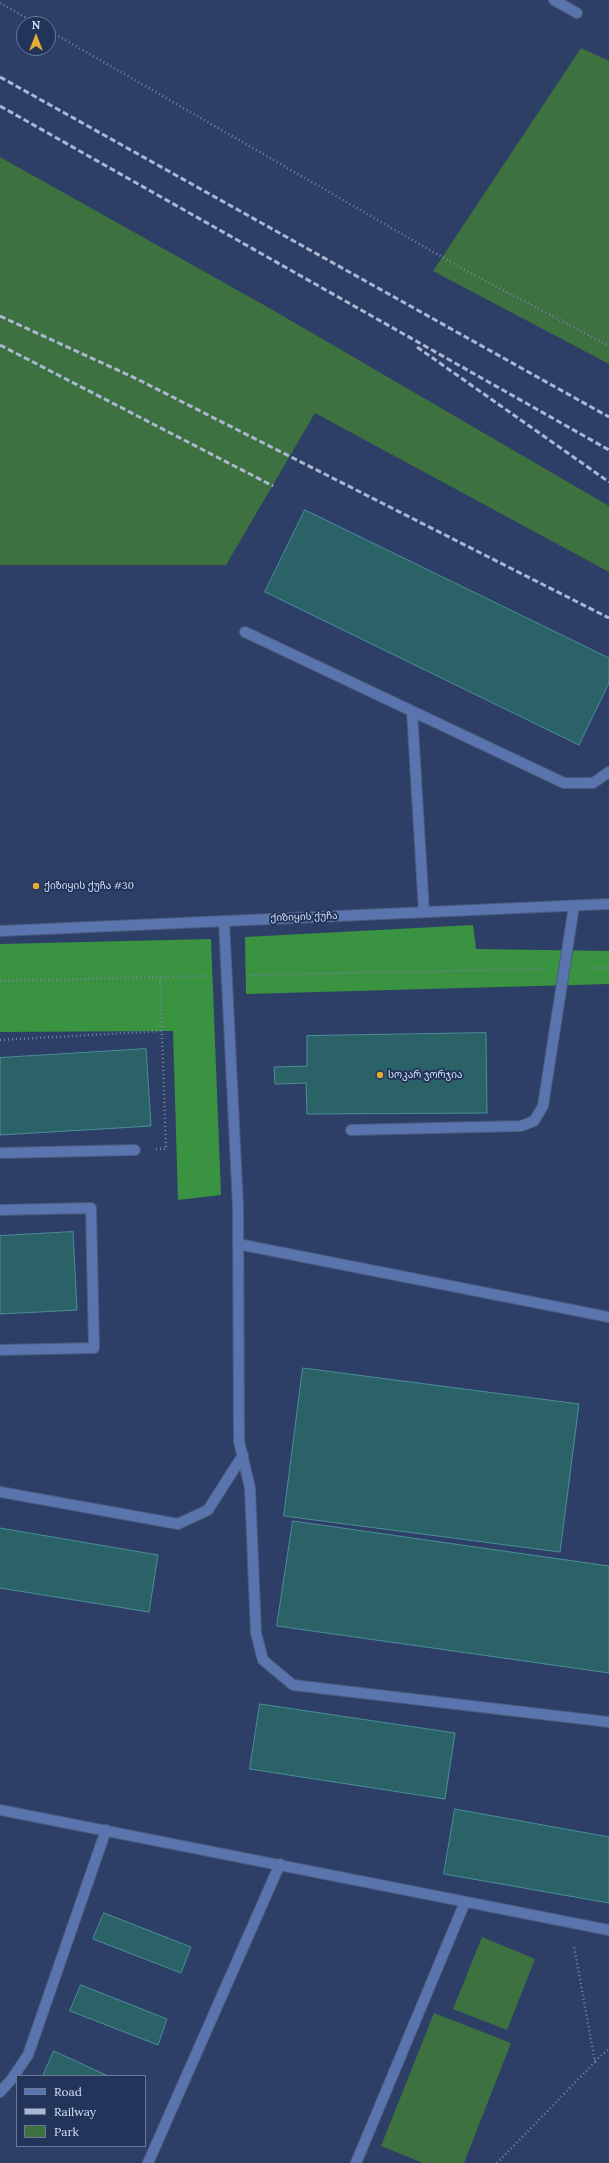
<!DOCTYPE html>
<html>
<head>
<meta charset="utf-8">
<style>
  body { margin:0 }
  #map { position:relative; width:609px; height:2163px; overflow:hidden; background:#2d3f66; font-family:Lora,serif }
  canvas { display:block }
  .legend { position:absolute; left:16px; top:2075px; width:130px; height:72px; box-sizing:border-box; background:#23345a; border:1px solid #6a7999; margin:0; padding:5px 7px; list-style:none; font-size:12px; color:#d4e0f8 }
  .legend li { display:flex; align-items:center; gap:8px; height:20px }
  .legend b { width:20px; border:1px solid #6a7999 }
  .north { position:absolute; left:16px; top:16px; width:40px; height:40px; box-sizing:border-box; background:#23345a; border:1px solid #6a7999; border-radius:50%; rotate:0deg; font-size:11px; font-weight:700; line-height:16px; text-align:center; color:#d4e0f8 }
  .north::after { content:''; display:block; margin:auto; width:14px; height:18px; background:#e2af34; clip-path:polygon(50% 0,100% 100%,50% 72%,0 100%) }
</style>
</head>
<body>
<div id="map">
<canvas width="609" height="2163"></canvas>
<ul class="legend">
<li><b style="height:5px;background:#5a74ad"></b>Road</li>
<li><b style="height:5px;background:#aab7d3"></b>Railway</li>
<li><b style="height:11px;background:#3d713f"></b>Park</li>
</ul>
<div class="north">N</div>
</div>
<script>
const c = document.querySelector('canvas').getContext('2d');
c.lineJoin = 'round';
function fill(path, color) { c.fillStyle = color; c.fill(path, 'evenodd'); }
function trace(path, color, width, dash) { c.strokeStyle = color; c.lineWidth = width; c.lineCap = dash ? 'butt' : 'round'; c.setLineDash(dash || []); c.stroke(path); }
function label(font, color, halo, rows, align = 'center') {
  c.font = font + ' Lora,"Noto Sans Georgian",serif'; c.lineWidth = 4; c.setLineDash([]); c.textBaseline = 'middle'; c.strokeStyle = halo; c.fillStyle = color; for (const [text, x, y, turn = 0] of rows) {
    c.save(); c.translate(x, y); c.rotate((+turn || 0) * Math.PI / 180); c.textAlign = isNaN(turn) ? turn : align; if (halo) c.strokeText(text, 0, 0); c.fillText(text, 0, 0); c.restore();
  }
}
const green = new Path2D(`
  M581,48L609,61V364L433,271Z
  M0,157L271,309L609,506V572L315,413L226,565H0Z
  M482,1937L535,1959L507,2030L453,2009Z
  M434,2013L511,2043L464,2163H423L381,2146Z`);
const forest = new Path2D(`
  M473,925L476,949L609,951V984L246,994L245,937Z
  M211,939L221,1195L178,1200L173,1031L0,1032V944Z`);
const building = new Path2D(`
  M305,510L609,658V683L579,745L265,592Z
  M486,1033L487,1113L307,1114L306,1083L275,1084L274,1067L307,1066V1036Z
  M146,1049L151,1126L0,1135V1058Z
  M73,1232L77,1310L0,1314V1236Z
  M303,1368L579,1404L560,1552L284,1516Z
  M293,1521L609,1566V1673L277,1626Z
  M0,1528L158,1555L149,1612L0,1588Z
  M260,1704L455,1733L445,1799L250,1769Z
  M455,1809L609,1837V1903L444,1874Z
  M104,1913L191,1947L181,1973L93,1939Z
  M81,1985L167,2019L158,2045L70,2011Z
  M54,2051L108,2076H43Z`);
const path = new Path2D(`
  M0,3L37,24
  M48,30L461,268L609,346
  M588,968H609
  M250,975L543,969
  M0,981L205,976
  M0,1040L162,1031
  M156,1149H166L160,976
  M595,2061L609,2049
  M497,2163L595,2062L574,1946`);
const minor = new Path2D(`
  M554,0L577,13
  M245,632L564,783H593L609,772
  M412,711L424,912
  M224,921L238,1206L239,1441L250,1488L256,1633L263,1660L293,1685L609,1722
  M0,931L609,904
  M351,1130L521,1126L534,1121L543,1106L574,906
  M0,1153L135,1150
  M0,1210L91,1208L94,1348L0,1350
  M238,1244L609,1317
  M0,1492L178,1524L208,1510L243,1455
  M0,1810L609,1930
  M0,2092L11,2080L28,2055L106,1830
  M148,2163L280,1864
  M356,2163L465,1902`);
const rail = new Path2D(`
  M0,77L609,417
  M0,106L609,450
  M0,316L139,380L609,618
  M0,345L273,486
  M417,347L609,482`);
const markers = [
  [36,886,4,"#e2af34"],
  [380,1075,4,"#e2af34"]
];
const poiNames = [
  ["ქიზიყის ქუჩა #30",44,886],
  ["სოკარ ჯორჯია",388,1075]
];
const streetNames = [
  ["ქიზიყის ქუჩა",304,917,-2]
];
fill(green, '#3d713f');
fill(forest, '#399340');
fill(building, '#2a6268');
trace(building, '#4a9097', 1);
trace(minor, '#4b5c80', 12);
trace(path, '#7484a4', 2.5, [1, 3]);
trace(minor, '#5a74ad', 10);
trace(rail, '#aab7d3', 3, [6, 3]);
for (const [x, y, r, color] of markers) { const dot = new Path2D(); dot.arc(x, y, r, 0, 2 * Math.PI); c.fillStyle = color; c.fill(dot); trace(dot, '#23345a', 1.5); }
label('10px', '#d4e0f8', '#23345a', poiNames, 'left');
label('10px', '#d4e0f8', '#23345a', streetNames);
</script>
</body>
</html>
